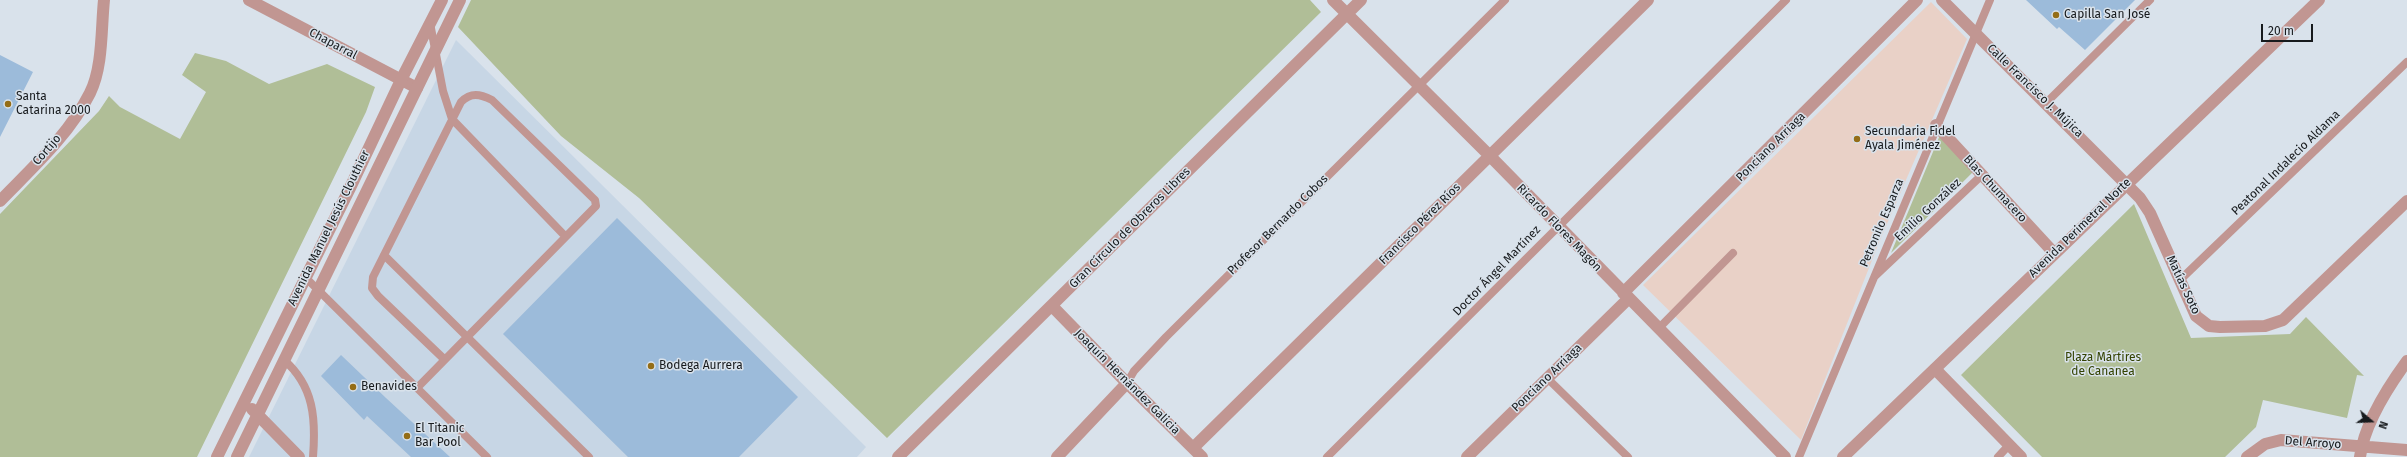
<!DOCTYPE html>
<html>
<head>
<meta charset="utf-8">
<style>
  body { margin:0 }
  #map { position:relative; width:2407px; height:457px; overflow:hidden; background:#d9e2eb; font-family:"Fira Sans",sans-serif }
  canvas { display:block }
  .north { position:absolute; left:2351px; top:401px; width:40px; height:40px; -webkit-text-stroke:3px #d9e2eb; paint-order:stroke; rotate:109deg; font-size:11px; font-weight:700; line-height:16px; text-align:center; color:#171a1d }
  .north::after { content:''; display:block; margin:auto; width:14px; height:18px; background:#171a1d; clip-path:polygon(50% 0,100% 100%,50% 72%,0 100%) }
  .scale { position:absolute; left:2261px; top:24px; width:52px; height:18px; box-sizing:border-box; border:2px solid #171a1d; border-top:0; padding-left:5px; font-size:12px; line-height:14px; white-space:nowrap; color:#171a1d; -webkit-text-stroke:3px #d9e2eb; paint-order:stroke }
</style>
</head>
<body>
<div id="map">
<canvas width="2407" height="457"></canvas>
<div class="north">N</div>
<div class="scale">20 m</div>
</div>
<script>
const c = document.querySelector('canvas').getContext('2d');
c.lineJoin = 'round';
function fill(path, color) { c.fillStyle = color; c.fill(path, 'evenodd'); }
function trace(path, color, width, dash) { c.strokeStyle = color; c.lineWidth = width; c.lineCap = dash ? 'butt' : 'round'; c.setLineDash(dash || []); c.stroke(path); }
function label(font, color, halo, rows, align = 'center') {
  c.font = font + ' "Fira Sans",sans-serif'; c.lineWidth = 3; c.setLineDash([]); c.textBaseline = 'middle'; c.strokeStyle = halo; c.fillStyle = color; for (const [text, x, y, turn = 0] of rows) {
    c.save(); c.translate(x, y); c.rotate((+turn || 0) * Math.PI / 180); c.textAlign = isNaN(turn) ? turn : align; if (halo) c.strokeText(text, 0, 0); c.fillText(text, 0, 0); c.restore();
  }
}
const built = new Path2D(`
  M456,40L866,447L857,457H249Z`);
const education = new Path2D(`
  M1931,2L1967,39L1880,240L1801,440L1643,285Z`);
const green = new Path2D(`
  M471,0H1310L1321,12L887,438L639,198L561,136L458,27Z
  M195,53L226,61L269,84L327,64L375,87L366,112L197,457H0V214L99,111L109,96L120,107L180,139L206,92L182,75Z
  M1940,135L1973,172L1891,253Z
  M2134,204L2191,338L2290,334L2306,317L2364,376L2357,375L2347,418L2263,400L2256,427L2225,457H2042L1961,375Z`);
const building = new Path2D(`
  M2026,0H2135L2085,50L2059,27L2057,29Z
  M0,55L33,72L0,137Z
  M617,218L798,397L739,457H628L503,334Z
  M341,355L386,398L450,457H411L367,416L364,420L321,376Z`);
const service = new Path2D(`
  M430,23L443,91L452,119L565,236
  M2047,102L2150,0
  M384,255L589,457
  M1875,276L1982,175
  M305,277L417,388L596,206L595,200L492,100C480,94 471,92 461,102L373,277L372,288L378,296L444,359
  M2180,280L2407,62
  M1658,329L1733,253
  M284,360C314,386 316,419 313,457
  M1547,378L1628,457
  M1127,383L1134,371L1166,337L1505,0
  M417,388L487,457
  M1327,457L1786,0
  M1799,457L1990,0
  M1998,457L2009,445`);
const minor = new Path2D(`
  M249,0L417,88
  M1333,0L1490,156L1785,457
  M1942,0L2140,198L2150,213L2196,316L2209,326L2220,327L2265,326L2283,320L2407,201
  M1936,125L2054,253
  M0,201C32,168 69,135 90,93C103,67 101,29 104,0
  M1623,293L1917,0
  M1052,306L1127,383L1202,457
  M1935,369L2021,457
  M1193,448L1648,0
  M898,457L1361,0
  M1057,457L1127,383
  M1467,457L1628,299
  M2247,457L2265,444L2281,440L2407,450
  M2360,457C2364,425 2388,387 2407,361`);
const tertiary = new Path2D(`
  M252,409L299,457
  M217,457L350,188L401,80L442,0
  M237,457L460,0
  M1843,457L2319,0`);
const markers = [
  [2056,15,4,"#946d17"],
  [8,104,4,"#946d17"],
  [1857,139,4,"#946d17"],
  [651,366,4,"#946d17"],
  [353,387,4,"#946d17"],
  [407,436,4,"#946d17"]
];
const poiNames = [
  ["Capilla San José",2064,15],
  ["Santa",16,97],
  ["Catarina 2000",16,111],
  ["Secundaria Fidel",1865,132],
  ["Ayala Jiménez",1865,146],
  ["Bodega Aurrera",659,366],
  ["Benavides",361,387],
  ["El Titanic",415,429],
  ["Bar Pool",415,443]
];
const streetNames = [
  ["Chaparral",333,44,28],
  ["Calle Francisco J. Mújica",2035,91,44],
  ["Ponciano Arriaga",1771,147,-45],
  ["Cortijo",47,150,-49],
  ["Peatonal Indalecio Aldama",2286,163,-44],
  ["Blas Chumacero",1995,189,47],
  ["Emilio González",1928,210,-43],
  ["Petronilo Esparza",1882,223,-67],
  ["Francisco Pérez Ríos",1420,224,-45],
  ["Profesor Bernardo Cobos",1278,225,-45],
  ["Avenida Manuel Jesús Clouthier",329,228,-64],
  ["Gran Círculo de Obreros Libres",1130,228,-45],
  ["Ricardo Flores Magón",1559,228,46],
  ["Avenida Perimetral Norte",2080,228,-44],
  ["Doctor Ángel Martínez",1497,271,-46],
  ["Matías Soto",2183,285,65],
  ["Ponciano Arriaga",1547,378,-44],
  ["Joaquín Hernández Galicia",1127,382,45],
  ["Del Arroyo",2313,443,4]
];
const parkNames = [
  ["Plaza Mártires",2103,358],
  ["de Cananea",2103,372]
];
fill(built, '#c7d6e5');
fill(education, '#e9d1c7');
fill(green, '#b0be97');
fill(building, '#9cbbda');
trace(service, '#c19692', 8);
trace(minor, '#c19692', 12);
trace(tertiary, '#c19692', 12);
for (const [x, y, r, color] of markers) { const dot = new Path2D(); dot.arc(x, y, r, 0, 2 * Math.PI); c.fillStyle = color; c.fill(dot); trace(dot, '#d9e2eb', 1.5); }
label('12px', '#171a1d', '#d9e2eb', poiNames, 'left');
label('12px', '#171a1d', '#d9e2eb', streetNames);
label('12px', '#334201', '#d9e2eb', parkNames);
</script>
</body>
</html>
